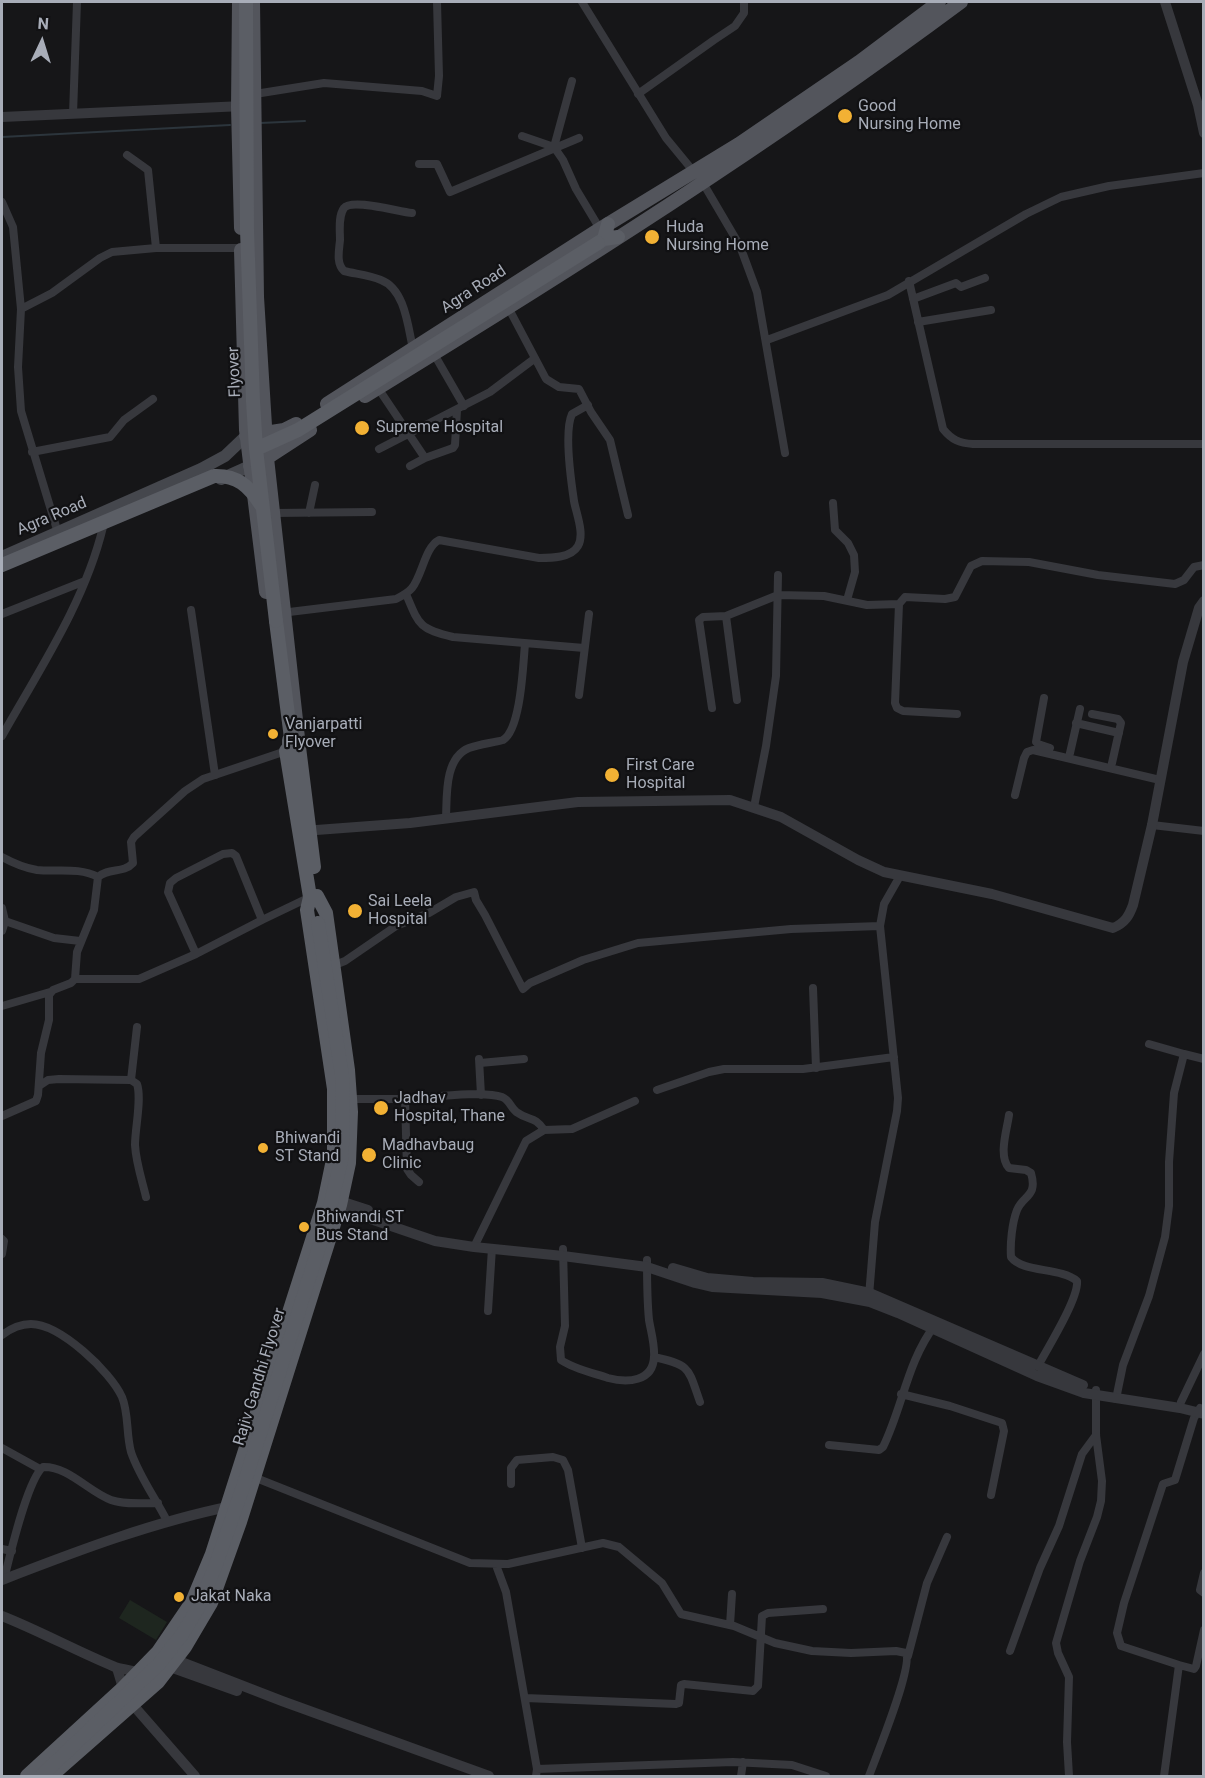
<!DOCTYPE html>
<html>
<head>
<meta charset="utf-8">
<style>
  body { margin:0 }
  #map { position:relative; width:1205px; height:1778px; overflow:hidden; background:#161618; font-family:Roboto,sans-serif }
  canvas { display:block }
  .frame { position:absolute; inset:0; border:3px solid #a8adb8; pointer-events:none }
  .north { position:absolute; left:12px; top:12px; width:60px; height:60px; -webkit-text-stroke:4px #111113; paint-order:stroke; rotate:4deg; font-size:16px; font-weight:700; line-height:24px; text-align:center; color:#a8adb8 }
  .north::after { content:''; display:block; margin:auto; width:21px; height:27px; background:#a8adb8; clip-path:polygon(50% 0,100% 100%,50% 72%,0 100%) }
</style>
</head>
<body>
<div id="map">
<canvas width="1205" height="1778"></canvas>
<div class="frame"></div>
<div class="north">N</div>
</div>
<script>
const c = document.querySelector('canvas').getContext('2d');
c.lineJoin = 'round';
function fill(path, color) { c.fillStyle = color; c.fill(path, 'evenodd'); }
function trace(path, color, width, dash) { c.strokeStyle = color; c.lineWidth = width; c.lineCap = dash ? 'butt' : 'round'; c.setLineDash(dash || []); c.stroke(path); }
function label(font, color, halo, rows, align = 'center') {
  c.font = font + ' Roboto,sans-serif'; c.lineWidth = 4.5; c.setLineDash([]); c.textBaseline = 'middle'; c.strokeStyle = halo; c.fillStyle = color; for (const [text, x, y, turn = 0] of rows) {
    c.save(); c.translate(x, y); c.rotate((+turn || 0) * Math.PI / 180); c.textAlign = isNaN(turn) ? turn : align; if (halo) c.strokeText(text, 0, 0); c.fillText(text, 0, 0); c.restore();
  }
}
const green = new Path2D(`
  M130,1600L167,1622L156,1640L119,1618Z`);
const stream = new Path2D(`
  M260,123L305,121
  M2,137L230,125`);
const minor = new Path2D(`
  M582,2L666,138L703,183L740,246L757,292L785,453
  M255,94L324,83L422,91L437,96L439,76L437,2
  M638,94L714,40L735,26L744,13V2
  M73,114L77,2
  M522,136L554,147L563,160L576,189L600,229
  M554,147L572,81
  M127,155L148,170L156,248
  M419,164H437L450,192L579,138
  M2,202L13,227L21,309L18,367L21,411L58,533
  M412,213C399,212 352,198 344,208C338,216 340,231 340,240C339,251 336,263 344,271C356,274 369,275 381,280C405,289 408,327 413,349
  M909,281L943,429C952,440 959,443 973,444H1204
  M913,299L956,283L961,287L985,278
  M508,307L546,379L559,387L579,389L591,412L610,440L628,515
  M21,309L52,293L100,258L112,252L156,248H241
  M918,322L991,310
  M767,340L888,295L1026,214L1061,197L1109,186L1204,173
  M434,354L464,406
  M378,388L425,458
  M379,449L490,392L534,359
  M32,452L110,437L124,420L153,399
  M410,466L425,458L453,448L455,445L457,410
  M833,503L835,530L848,543L854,555L855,572L847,600
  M273,513L372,512
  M309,513L315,485
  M406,594C419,625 419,629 453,637L584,648
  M899,604L905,597L945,599L955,597L971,566L982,561L1029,562L1098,575L1175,584L1184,580L1194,567L1204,565
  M191,610L215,775
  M281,613L396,599C402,596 408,593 412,588C422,576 425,547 439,540L539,558C551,558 571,558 578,546C585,534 576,513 574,501C571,481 564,431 572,414L588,405
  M2,614L85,581
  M579,695L589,614
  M1044,698L1036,742L1038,744L1050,748
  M737,700L726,616L778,595L824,596L867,605L899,604L895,703L897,708L903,711L957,714
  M712,708L699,620L703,617L726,616
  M1092,714L1118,719L1121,723L1112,763
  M1076,723L1119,733
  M2,736C39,670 85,602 103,527L99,522
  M1070,753L1080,709
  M1015,795L1024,758L1027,752L1033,750L1160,780
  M754,807L766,746L776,676L778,575
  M446,818C447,797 444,758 469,748C480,744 492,743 503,740C521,729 523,665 525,644
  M1152,825L1204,831
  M2,857C13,863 24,868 37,870C58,872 79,867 98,877
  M2,908L5,921
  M2,931L5,921L54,938L80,941
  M196,954L168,892L170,883L176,878L223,854L232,853L236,856L262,920
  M332,966L345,961L396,926L429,913L456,897L474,892L476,900L485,915L523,989L530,983L583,960L638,943L791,929L880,926
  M75,979H139L196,954L262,920L310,897
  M813,988L816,1068
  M2,1006L50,992
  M1149,1044L1184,1054
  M479,1059L481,1095
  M480,1063L524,1059
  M131,1080L137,1027
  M39,1086L48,1080L59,1079L131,1080L137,1084C142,1099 135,1128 135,1145C136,1163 142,1180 146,1197
  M657,1090L709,1072L724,1069H803L894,1057
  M350,1099H405L407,1169L411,1175L419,1182
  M405,1099C427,1098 483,1090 502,1097C510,1100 511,1109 518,1113C529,1121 535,1116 544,1130
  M1009,1115C1007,1130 998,1156 1009,1168L1026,1170L1031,1173C1038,1197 1023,1195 1017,1210C1012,1223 1010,1244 1011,1257C1023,1273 1060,1267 1077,1281C1079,1298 1047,1349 1038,1366
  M2,1116L36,1101L38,1095L41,1053L49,1020V995L53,990L71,983L75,979L77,952L94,910L98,877C109,867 123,874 133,863L131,842L134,837L185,791L203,779L286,751
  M2,1239L4,1241L2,1254
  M474,1247L526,1141L544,1130L572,1129L635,1101
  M563,1249L565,1326L560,1347L561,1360C574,1369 593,1373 608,1378C627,1383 653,1382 654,1357C655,1345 651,1332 649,1320C647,1300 647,1280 647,1260
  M869,1296L875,1222L897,1111L898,1098L880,926L884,904L900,876
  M488,1311L492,1248
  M2,1335C10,1329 20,1324 31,1324C60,1324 111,1372 122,1397C129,1414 126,1434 131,1452C139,1476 156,1499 167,1521
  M654,1357C691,1365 688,1368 700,1402
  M901,1394L950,1406L1002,1423L1004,1431L991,1495
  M1116,1399L1123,1365L1149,1296L1165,1237L1169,1206V1162L1174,1093L1184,1054L1204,1059
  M1181,1402L1204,1354
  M829,1445L879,1450L883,1447C903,1406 907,1362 935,1325
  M2,1448L40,1469
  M251,1476L470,1563L508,1564L603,1543L619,1547L662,1583L681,1614L734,1626L775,1643L812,1651L851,1653L896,1651L906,1653C913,1667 876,1757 869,1776
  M511,1484V1468L517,1460L553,1457L563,1460L568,1470L582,1548
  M2,1549L12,1551
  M496,1565L506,1592L537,1769L536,1776
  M1204,1573L1200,1590L1204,1593
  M4,1579C10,1556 27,1480 43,1467C68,1466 89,1492 111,1500C125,1505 143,1503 158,1503
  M730,1625L732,1594
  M1010,1651L1040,1568L1059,1526L1082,1454L1096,1435
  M908,1656L927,1583L947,1537
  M1179,1665L1194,1669L1196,1666L1204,1630
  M525,1698L676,1704L679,1703L681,1685L684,1684L753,1691L758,1686L762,1616L768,1613L823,1609
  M537,1769L733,1762L792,1765L826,1776
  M741,1776L743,1762
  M1069,1776L1067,1742L1069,1677L1058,1653L1056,1643L1080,1561L1097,1517L1101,1501L1102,1481L1096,1435V1390
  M1164,1776L1179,1665L1121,1646L1117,1633L1124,1603L1163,1484L1175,1480L1194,1418L1200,1408`);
const tertiary = new Path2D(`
  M1165,2L1198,105L1204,133
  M2,117L243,106
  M303,831L410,823L578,802L730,800L781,817L858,860L884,872L992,894L1113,928C1125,923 1129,916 1133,905L1152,825L1183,662L1199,608L1204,601
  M334,1199L368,1210
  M331,1211L353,1213L435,1241L474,1247L563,1256L647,1267L695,1283L712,1287L822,1293L870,1302L898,1313L1037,1376L1084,1393L1180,1408L1204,1414
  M673,1268L707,1278L753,1282L822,1283L870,1293L1083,1385
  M2,1580C77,1551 153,1522 232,1506
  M2,1616C40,1631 76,1651 115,1667C123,1670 135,1669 141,1676
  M171,1658L282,1701L489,1776
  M165,1664L170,1667L237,1691
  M117,1668L123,1688L133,1705L195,1776`);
const secondary = new Path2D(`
  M221,479L250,466
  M2,557L201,469L225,456L246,436`);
const primary = new Path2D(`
  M239,2L238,107L241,228
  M253,2L257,297L267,458L299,747
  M241,250L246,430L266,592
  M365,396C568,272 770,144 961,2
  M327,404L600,229L739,144L859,62L939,2
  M246,436L284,430L296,424
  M250,466L267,458L310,430`);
const trunk = new Path2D(`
  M604,239L608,224
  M598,243L604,239L618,237
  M291,738L299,747L314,867
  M27,1776L123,1688L158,1652L192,1602L212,1554L324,1203L334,1155V1089L307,910L310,897L286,751L289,747V740L291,738L276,621
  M51,1776L158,1682L185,1647L211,1603L240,1522L340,1205L349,1163L351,1112L348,1070L326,913L317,896`);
const trunkBridge = new Path2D(`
  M246,2L247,230L253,401L256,449L276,621
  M256,449L298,430L598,243
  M2,565L214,476C237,475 249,486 261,505
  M41,1776L159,1664L183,1633L198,1608L215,1567L243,1487L325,1228L341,1161L343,1131L342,1075L318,923`);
const markers = [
  [845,116,8,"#f2b134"],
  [652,237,8,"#f2b134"],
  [362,428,8,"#f2b134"],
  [273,734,6,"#f2b134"],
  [612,775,8,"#f2b134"],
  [355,911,8,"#f2b134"],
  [381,1108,8,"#f2b134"],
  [263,1148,6,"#f2b134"],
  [369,1155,8,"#f2b134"],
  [304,1227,6,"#f2b134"],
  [179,1597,6,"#f2b134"]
];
const poiNames = [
  ["Good",858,107],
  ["Nursing Home",858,125],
  ["Huda",666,228],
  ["Nursing Home",666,246],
  ["Supreme Hospital",376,428],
  ["Vanjarpatti",285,725],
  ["Flyover",285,743],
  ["First Care",626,766],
  ["Hospital",626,784],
  ["Sai Leela",368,902],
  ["Hospital",368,920],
  ["Jadhav",394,1099],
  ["Hospital, Thane",394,1117],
  ["Bhiwandi",275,1139],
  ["ST Stand",275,1157],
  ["Madhavbaug",382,1146],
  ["Clinic",382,1164],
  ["Bhiwandi ST",316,1218],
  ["Bus Stand",316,1236],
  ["Jakat Naka",191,1597]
];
const streetNames = [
  ["Agra Road",474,290,-33],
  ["Flyover",235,372,-92],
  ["Agra Road",52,517,-23],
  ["Rajiv Gandhi Flyover",260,1377,-73]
];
fill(green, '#1e261f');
trace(stream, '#2c353c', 2);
trace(minor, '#37383d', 8);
trace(tertiary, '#37383d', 10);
trace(secondary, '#45474d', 12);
trace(primary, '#53555c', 14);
trace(trunk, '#5b5e65', 14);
trace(trunkBridge, '#5b5e65', 14);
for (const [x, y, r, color] of markers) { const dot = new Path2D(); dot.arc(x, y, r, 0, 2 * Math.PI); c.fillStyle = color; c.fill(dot); trace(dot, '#111113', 2); }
label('16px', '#a8adb8', '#111113', poiNames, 'left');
label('16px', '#a8adb8', '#111113', streetNames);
</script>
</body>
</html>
